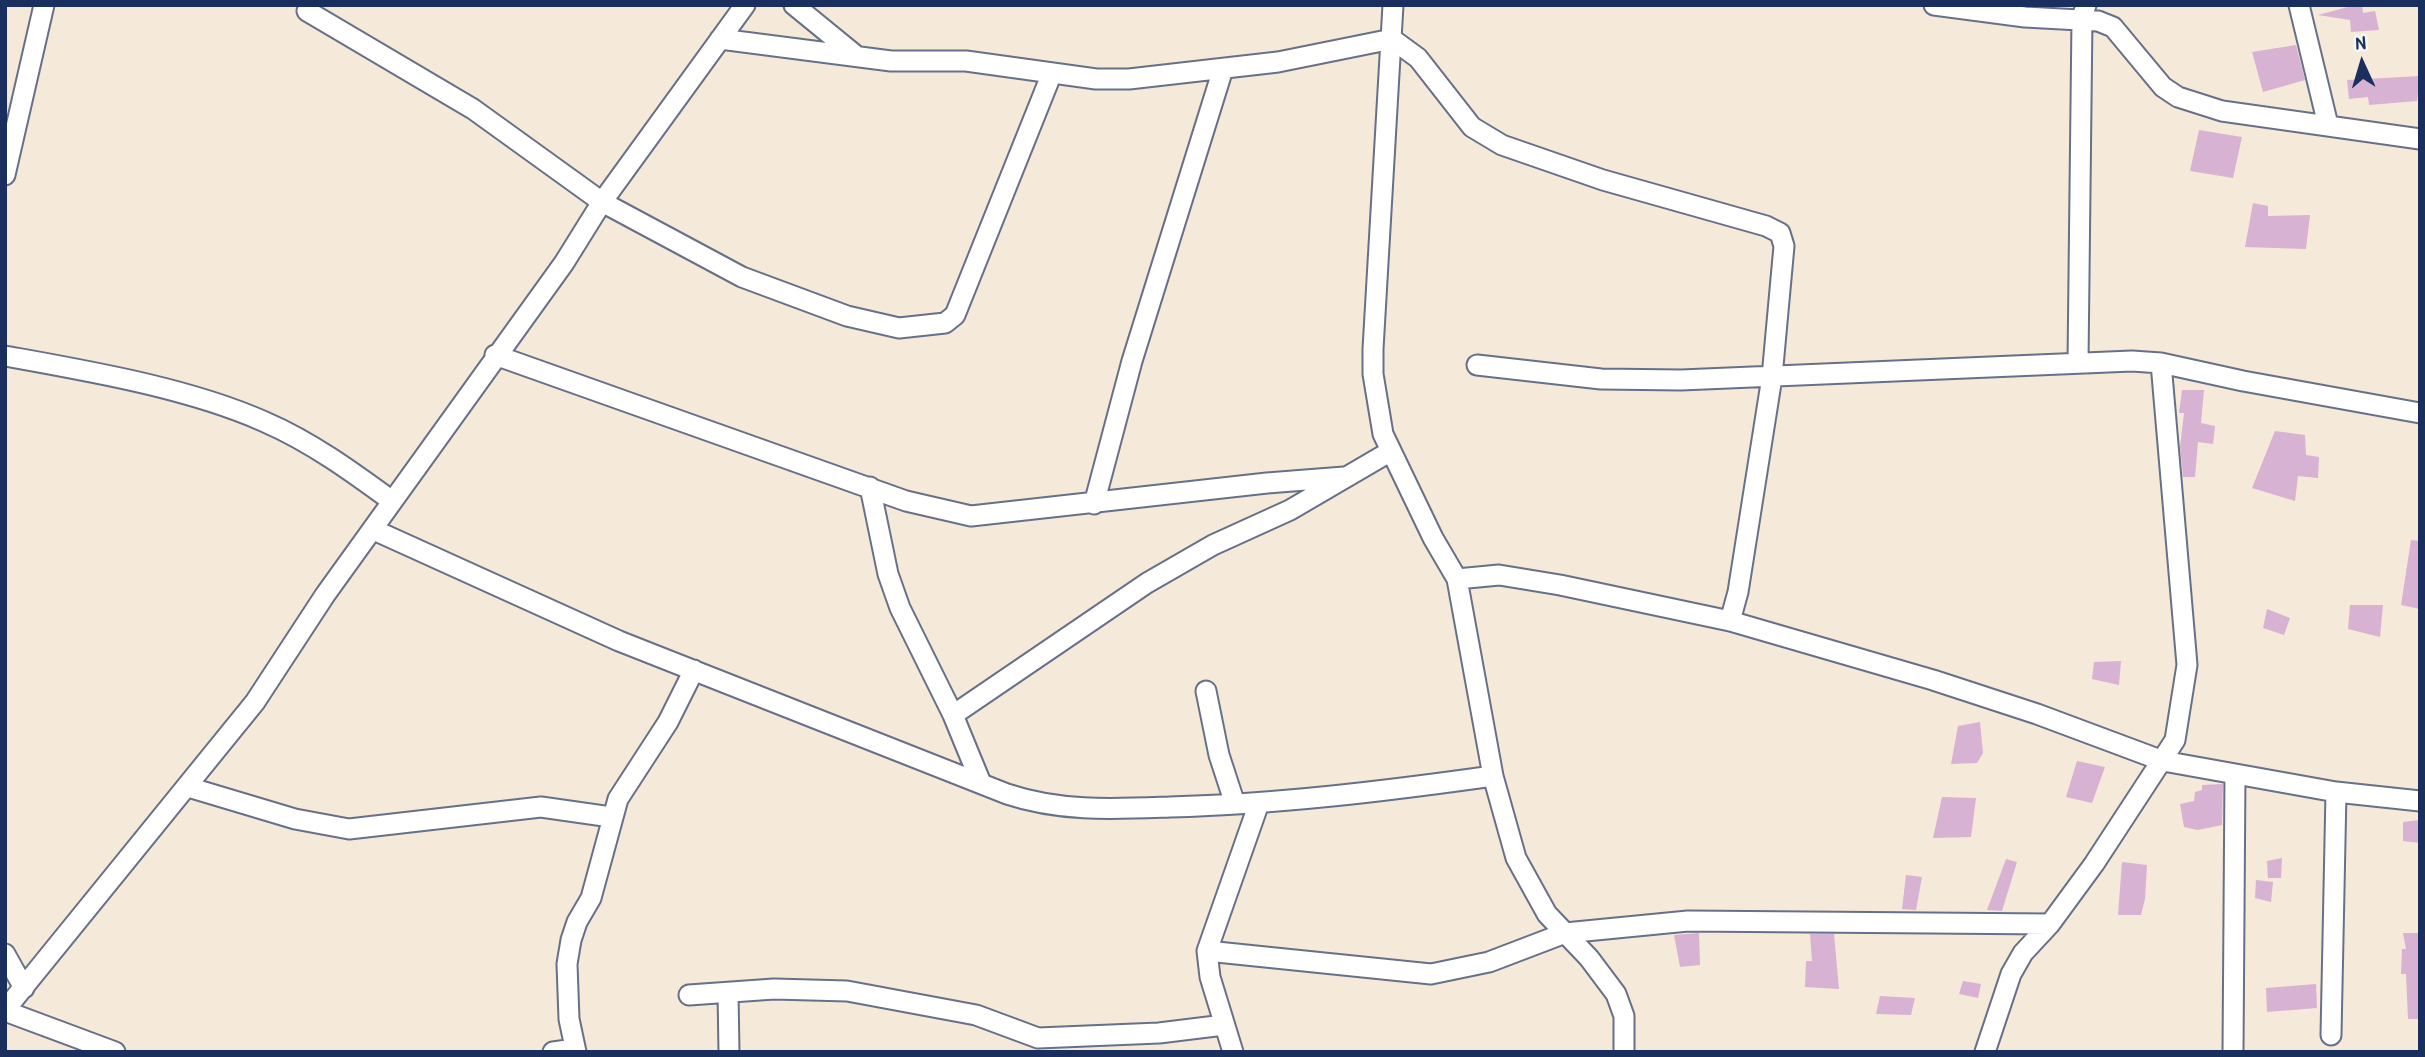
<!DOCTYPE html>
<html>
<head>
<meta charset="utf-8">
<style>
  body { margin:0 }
  #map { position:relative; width:2425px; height:1057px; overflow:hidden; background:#f5e9d9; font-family:"Patrick Hand",sans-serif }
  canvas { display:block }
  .frame { position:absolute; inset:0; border:7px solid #1b2f5e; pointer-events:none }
  .north { position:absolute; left:2327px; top:28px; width:70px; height:70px; -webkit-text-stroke:5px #f6f6f2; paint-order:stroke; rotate:356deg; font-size:19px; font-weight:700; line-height:28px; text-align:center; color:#1b2f5e }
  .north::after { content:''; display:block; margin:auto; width:24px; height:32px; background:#1b2f5e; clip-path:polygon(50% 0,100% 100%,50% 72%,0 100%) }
</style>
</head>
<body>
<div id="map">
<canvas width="2425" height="1057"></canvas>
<div class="frame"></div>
<div class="north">N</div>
</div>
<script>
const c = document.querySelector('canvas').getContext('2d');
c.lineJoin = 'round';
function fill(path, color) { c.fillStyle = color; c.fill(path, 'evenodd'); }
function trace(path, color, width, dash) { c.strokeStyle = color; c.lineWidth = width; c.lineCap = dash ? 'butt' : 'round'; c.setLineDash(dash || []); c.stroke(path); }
const building = new Path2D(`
  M2355,5H2362L2363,13L2375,11L2379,30L2351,32L2350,20L2318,15Z
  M2296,45L2305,80L2263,92L2252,52Z
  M2420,76L2417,101L2369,105L2368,97L2349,99L2347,80Z
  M2199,130L2242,137L2233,178L2190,171Z
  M2253,203L2268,206V216L2310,215L2306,249L2245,247Z
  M2182,390H2204L2201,423L2215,426L2213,444L2198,442L2195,477H2183L2180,447L2184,413H2179Z
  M2275,431L2305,435L2306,455L2319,457L2318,478L2298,476L2295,501L2252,488Z
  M2411,540L2420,541V609L2401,605Z
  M2350,605H2383L2380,637L2348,629Z
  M2267,609L2290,618L2284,635L2263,628Z
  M2121,661L2119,685L2092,679L2094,662Z
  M1980,722L1983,753L1977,763L1951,764L1958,726Z
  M2077,761L2105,767L2092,803L2066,797Z
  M2223,784L2222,825L2198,830L2184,827L2180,804L2194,801L2195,792L2202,790V785Z
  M1942,797L1976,798L1971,837L1933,838Z
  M2420,820V843L2403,841V822Z
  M2282,858L2281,878H2268L2267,861Z
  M2006,859L2017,862L2002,911L1987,910Z
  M2122,862L2147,865L2145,899L2141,915H2118Z
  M1906,875L1922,877L1916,910L1902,909Z
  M2256,880L2273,882L2271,902L2255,898Z
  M1699,933L1700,965L1680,967L1674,935Z
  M2403,933H2420V1019H2408L2406,974H2401L2402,949H2406Z
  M1810,934H1834L1839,989L1805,987L1806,961H1812Z
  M1963,981L1981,984L1978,998L1959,994Z
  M2316,984L2317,1008L2267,1012L2266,988Z
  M1880,996L1915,998L1911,1015L1876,1014Z`);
const minor = new Path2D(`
  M794,5L854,54
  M1393,5L1373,349V374L1383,434L1433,538L1457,579L1493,776L1516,858L1547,914L1589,958L1616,994L1624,1016V1052
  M1934,5L2025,17L2098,21L2113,27L2163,87L2178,97L2222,111L2420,139
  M2299,5L2328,125
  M307,11L473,109L602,202L742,277L847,316L899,328L945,323L955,315L1052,73
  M720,39L891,61H966L1096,79H1129L1278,62L1392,39L1418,58L1472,127L1502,145L1603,180L1766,226L1780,233L1784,246L1772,377L1738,592L1730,621
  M5,175L44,5
  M495,355L906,501L971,516L1267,483L1344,477
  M5,356C88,371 189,388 265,422C311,442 351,471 392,501
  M2078,362L2082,18L2086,5
  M1477,365L1601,379L1681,380L2132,361L2161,363L2243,381L2420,413
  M870,487L888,574L900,608L953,715L981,783
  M1094,504L1132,361L1223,69
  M374,530L619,641L1007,794C1061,812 1114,809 1170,807C1279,804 1386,791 1493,776
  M1457,579L1499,575L1560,585L1730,621L1933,680L2037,714L2163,761L2336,792L2420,801
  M1206,691L1219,755L1235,804
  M953,715L1147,583L1213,545L1290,510L1391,451
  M188,787L295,819L349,829L541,807L611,817
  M1207,951L1431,974L1489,962L1565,933L1688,921L2050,924
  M5,954L24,988
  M728,993L729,1052
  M689,995L774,989L847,991L976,1015L1038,1038L1159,1033L1224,1025
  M5,1010L255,702L325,595L564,263L602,202L745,5
  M5,1011L115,1052
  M2331,1035L2336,792
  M553,1052L575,1049
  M576,1052L569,1019L567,964L571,940L577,922L591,898L618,799L668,722L694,670
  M1233,1052L1210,977L1207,951L1259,803
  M1985,1052L2011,974L2023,953L2050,924L2094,864L2175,740L2187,665L2161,363
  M2233,1052L2235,774`);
fill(building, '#d7b2d3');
trace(minor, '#677089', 23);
trace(minor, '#fff', 19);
</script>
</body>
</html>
